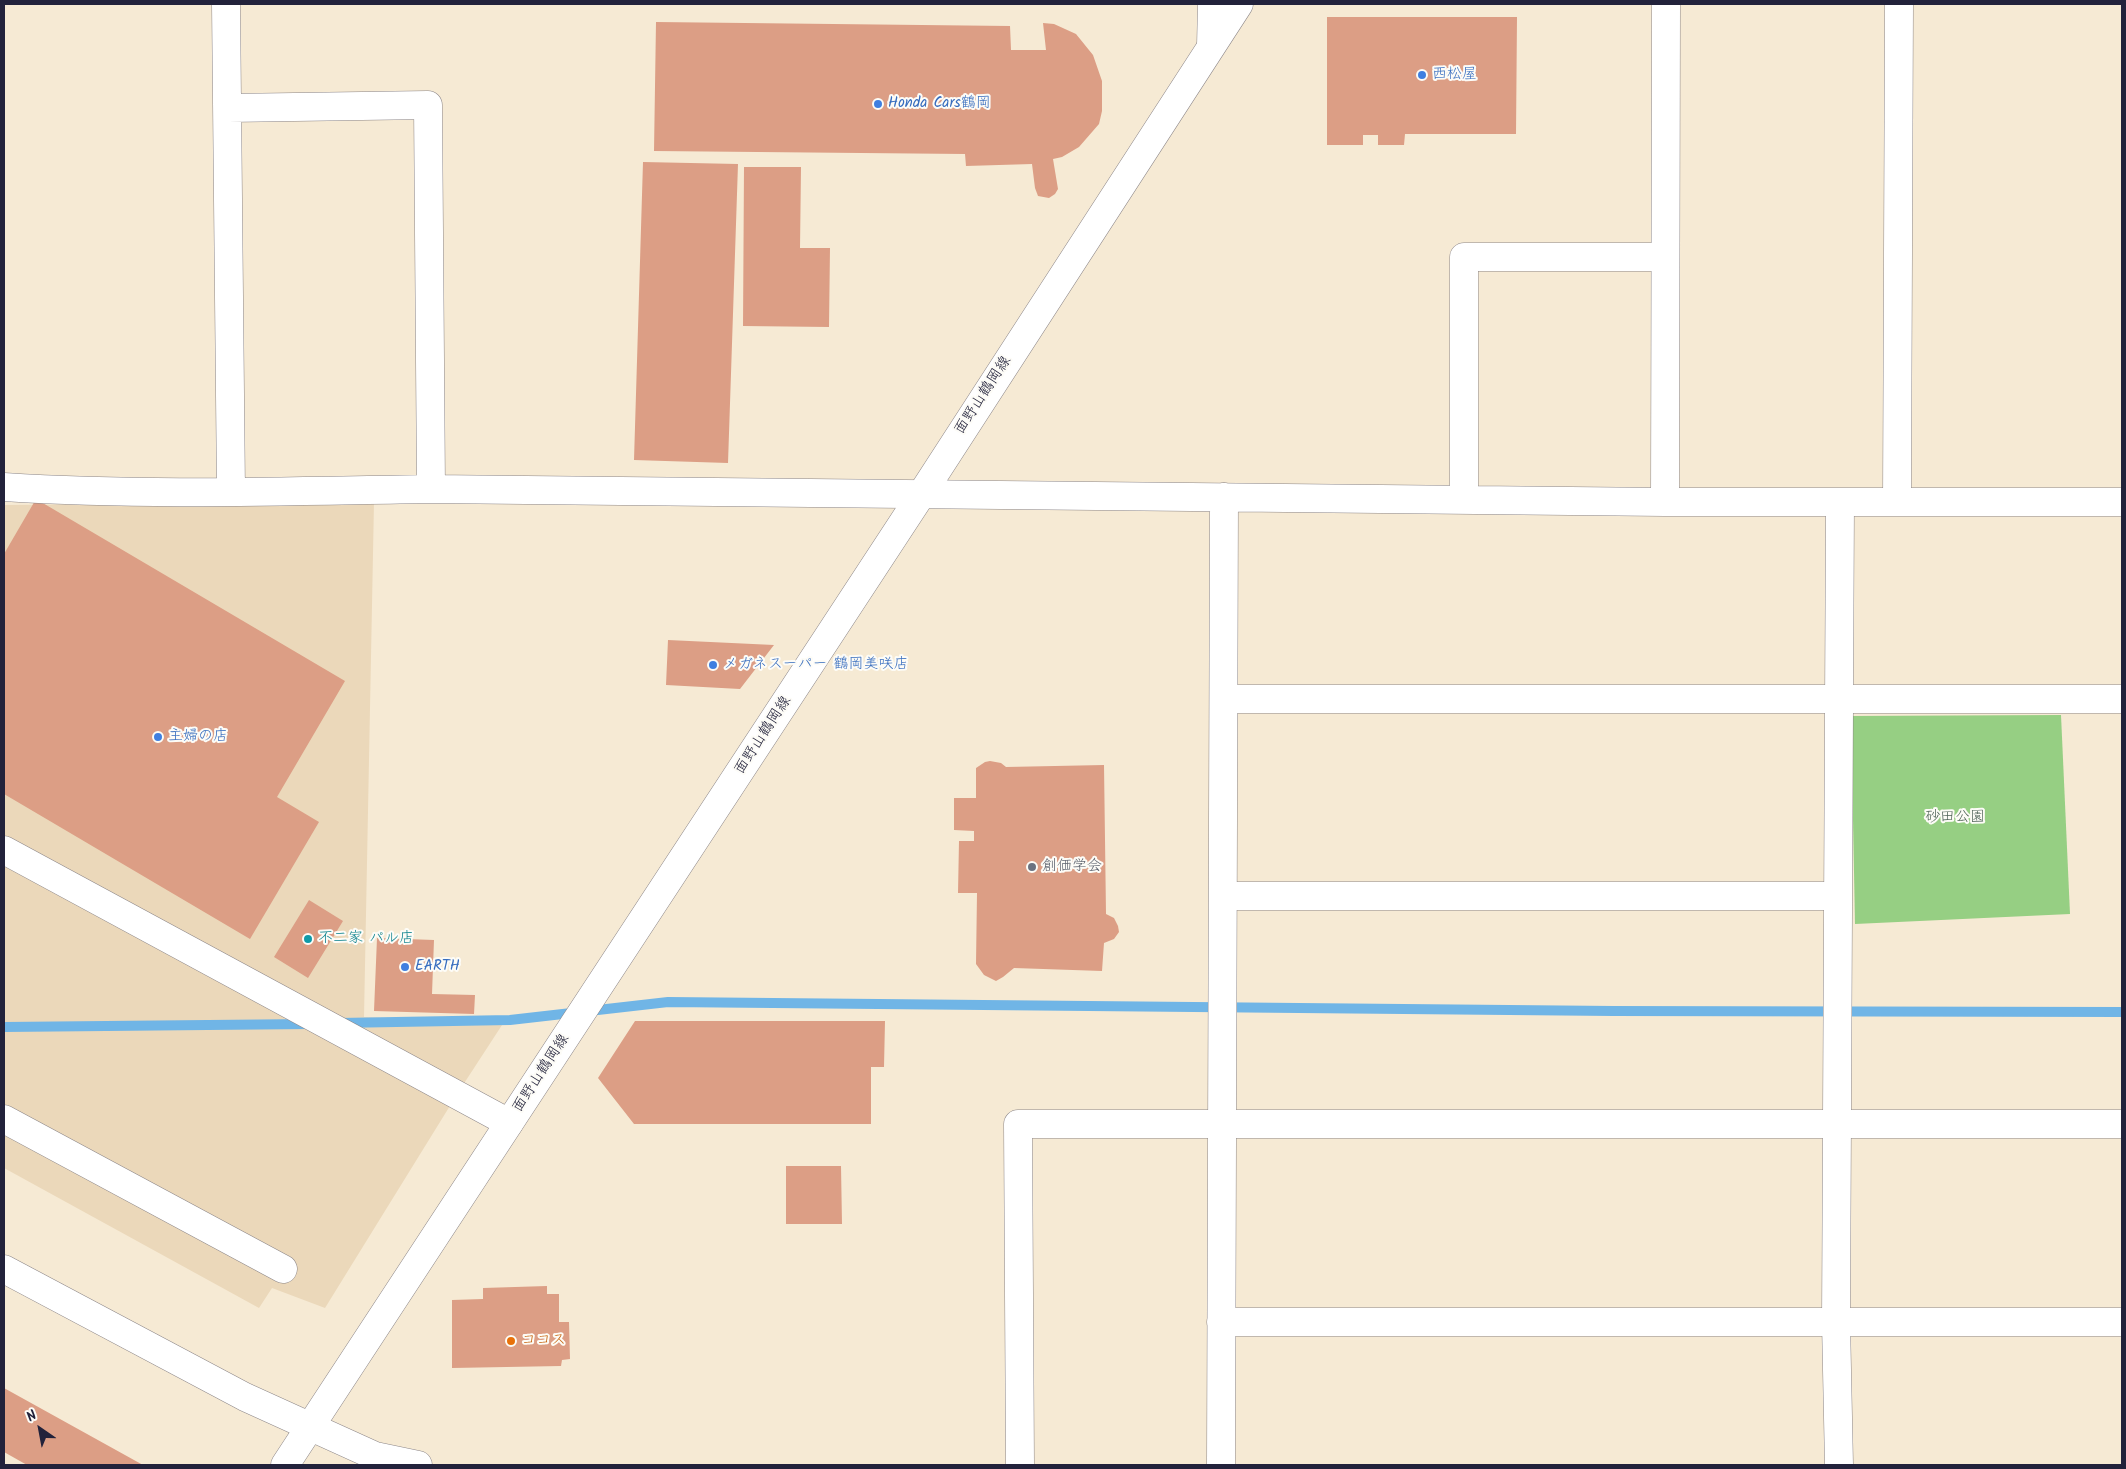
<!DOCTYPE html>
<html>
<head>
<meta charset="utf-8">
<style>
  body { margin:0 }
  #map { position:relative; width:2126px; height:1469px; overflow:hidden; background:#f6ead4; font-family:Kalam,sans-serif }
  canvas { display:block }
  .frame { position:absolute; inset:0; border:5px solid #22223b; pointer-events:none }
  .north { position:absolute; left:15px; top:1404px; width:50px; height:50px; -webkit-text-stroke:4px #fdfcf7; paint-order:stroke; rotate:327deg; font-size:14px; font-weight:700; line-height:20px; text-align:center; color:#22223b }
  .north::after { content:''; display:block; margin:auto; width:18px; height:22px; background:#22223b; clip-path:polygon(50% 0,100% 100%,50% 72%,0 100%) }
</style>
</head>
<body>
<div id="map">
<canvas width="2126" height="1469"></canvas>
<div class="frame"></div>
<div class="north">N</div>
</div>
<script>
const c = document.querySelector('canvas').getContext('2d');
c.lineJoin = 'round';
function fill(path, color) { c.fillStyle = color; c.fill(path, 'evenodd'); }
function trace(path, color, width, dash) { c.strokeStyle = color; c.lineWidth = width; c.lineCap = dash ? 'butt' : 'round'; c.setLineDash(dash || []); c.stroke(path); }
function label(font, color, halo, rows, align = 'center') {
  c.font = font + ' Kalam,"Klee One",sans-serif'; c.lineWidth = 4; c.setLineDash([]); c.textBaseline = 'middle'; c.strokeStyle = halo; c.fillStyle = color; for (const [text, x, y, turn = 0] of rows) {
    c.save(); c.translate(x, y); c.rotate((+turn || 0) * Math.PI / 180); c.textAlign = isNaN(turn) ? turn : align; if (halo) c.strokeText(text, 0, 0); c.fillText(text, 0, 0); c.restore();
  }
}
const built = new Path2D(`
  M374,502L364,1017L504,1022L461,1088L325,1308L272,1288L259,1308L4,1168V505Z`);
const green = new Path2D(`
  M2061,715L2070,914L1855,924L1851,716Z`);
const stream = new Path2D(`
  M339,1023L510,1020L668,1002L1614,1011L2122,1012
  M4,1027L310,1024`);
const building = new Path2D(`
  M1327,17H1517L1516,134H1405L1404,145H1378V135H1363V145H1327Z
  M656,22L1010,26L1011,50H1046L1043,23L1054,24L1076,34L1093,55L1102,81V111L1099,124L1079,147L1062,157L1053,159L1058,189L1055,194L1049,198L1038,196L1035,188L1032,164L966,166L965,154L654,151Z
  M643,162L738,164L728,463L634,460Z
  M744,167H801L800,248H830L829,327L743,326Z
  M36,499L345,681L277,797L319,822L250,939L4,794V554Z
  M668,640L774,645L740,689L666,685Z
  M990,761L1001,763L1006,767L1104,765L1106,914L1114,918L1118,926L1119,932L1114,939L1104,943L1102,971L1014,968L1003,977L996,981L984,975L976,964L977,893H958L959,841H974V831L954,830V798H976V768L985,762Z
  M309,900L343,921L308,978L274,957Z
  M377,938L434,940L432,994L475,995L474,1014L374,1011Z
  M635,1021H885L884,1067H871V1124H634L598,1078Z
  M786,1166H841L842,1224H786Z
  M547,1286V1294H559V1322H569L570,1359L562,1360L561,1366L452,1368V1300L483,1299V1288Z
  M4,1388L143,1465H27L4,1452Z`);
const minor = new Path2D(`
  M226,4L231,492
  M1211,46L1212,4
  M228,108L428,105L431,489
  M4,487C146,496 289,491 431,489L1665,502H2122
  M1464,500V257H1665
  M1665,502L1666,4
  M1897,502L1899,4
  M1224,699H2122
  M4,850L509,1123
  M1223,896H1838
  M4,1119L283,1269
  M4,1269L245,1397L375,1456L418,1465
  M1221,1322H2122
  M1020,1465L1018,1124H2122
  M1221,1465L1224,497
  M1839,1465L1836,1322L1840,502`);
const major = new Path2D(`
  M285,1465L921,495L1239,4`);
const markers = [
  [1422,75,5,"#3f7fe0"],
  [878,104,5,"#3f7fe0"],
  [713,665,5,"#3f7fe0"],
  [158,737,5,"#3f7fe0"],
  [1032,867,5,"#6b7280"],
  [308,939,5,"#0f9aa8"],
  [405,967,5,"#3f7fe0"],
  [511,1341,5,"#e8710a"]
];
const shopNames = [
  ["西松屋",1432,75],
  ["Honda Cars鶴岡",888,104],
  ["メガネスーパー 鶴岡美咲店",723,665],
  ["主婦の店",168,737],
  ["EARTH",415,967]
];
const streetNames = [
  ["面野山鶴岡線",984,396,-57],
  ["面野山鶴岡線",764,736,-57],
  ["面野山鶴岡線",542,1074,-57]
];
const parkNames = [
  ["砂田公園",1955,818]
];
const worshipNames = [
  ["創価学会",1042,867]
];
const cultureNames = [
  ["不二家 パル店",318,939]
];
const foodNames = [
  ["ココス",521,1341]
];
fill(built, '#ebd8ba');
fill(green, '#96cf83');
trace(stream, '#70b5e6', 10);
fill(building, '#dc9e85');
trace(minor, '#8c8688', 29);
trace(major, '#8c8688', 29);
trace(minor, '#fff', 28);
trace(major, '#fff', 28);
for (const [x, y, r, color] of markers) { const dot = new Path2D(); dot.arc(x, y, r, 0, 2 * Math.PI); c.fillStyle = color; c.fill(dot); trace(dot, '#fdfcf7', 2); }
label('15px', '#366cbe', '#fdfcf7', shopNames, 'left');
label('15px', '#22223b', '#fdfcf7', streetNames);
label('15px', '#4b5f54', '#fdfcf7', parkNames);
label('15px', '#5b616d', '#fdfcf7', worshipNames, 'left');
label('15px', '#0d838f', '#fdfcf7', cultureNames, 'left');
label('15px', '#c56008', '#fdfcf7', foodNames, 'left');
</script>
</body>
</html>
